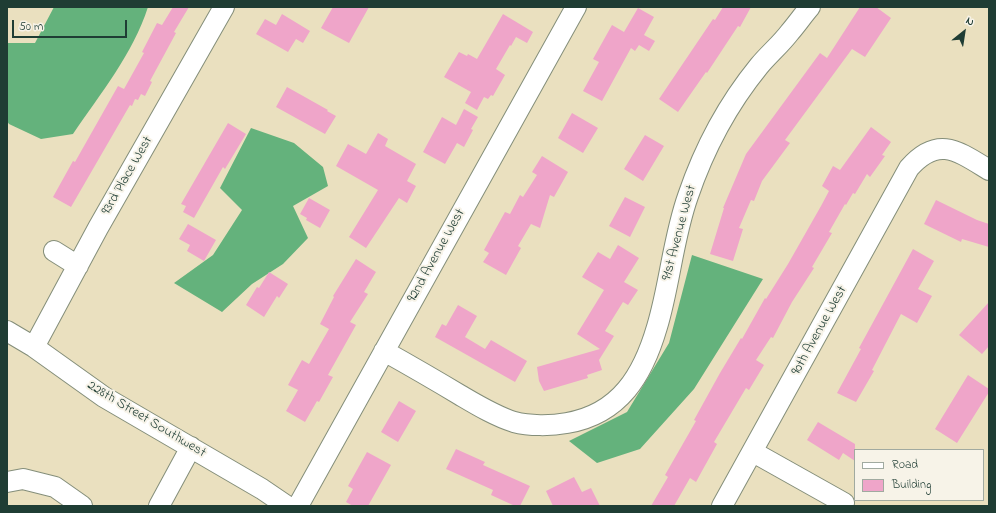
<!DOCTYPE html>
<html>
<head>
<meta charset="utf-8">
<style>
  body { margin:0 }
  #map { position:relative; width:996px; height:513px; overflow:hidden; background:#eae0bf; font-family:"Indie Flower",sans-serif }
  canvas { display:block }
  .frame { position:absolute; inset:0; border:8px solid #1f3d34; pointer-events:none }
  .legend { position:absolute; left:854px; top:449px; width:130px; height:52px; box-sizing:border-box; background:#f7f3e8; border:1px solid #a1aaa0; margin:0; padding:5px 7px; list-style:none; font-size:12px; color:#1f3d34 }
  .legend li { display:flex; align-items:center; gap:8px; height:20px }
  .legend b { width:20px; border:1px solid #a1aaa0 }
  .north { position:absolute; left:944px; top:12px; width:40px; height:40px; -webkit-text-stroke:3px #f7f3e8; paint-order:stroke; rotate:30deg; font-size:11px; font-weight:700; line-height:16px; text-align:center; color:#1f3d34 }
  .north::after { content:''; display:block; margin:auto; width:14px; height:18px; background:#1f3d34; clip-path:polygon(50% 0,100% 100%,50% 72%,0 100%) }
  .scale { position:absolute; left:12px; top:20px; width:115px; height:18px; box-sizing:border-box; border:2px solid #1f3d34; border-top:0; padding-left:5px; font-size:12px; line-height:14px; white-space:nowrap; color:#1f3d34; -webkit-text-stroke:3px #f7f3e8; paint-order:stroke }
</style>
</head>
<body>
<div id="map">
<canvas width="996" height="513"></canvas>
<div class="frame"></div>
<ul class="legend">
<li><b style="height:5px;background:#fff"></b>Road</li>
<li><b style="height:11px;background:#efa5c9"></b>Building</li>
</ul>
<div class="north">N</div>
<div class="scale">50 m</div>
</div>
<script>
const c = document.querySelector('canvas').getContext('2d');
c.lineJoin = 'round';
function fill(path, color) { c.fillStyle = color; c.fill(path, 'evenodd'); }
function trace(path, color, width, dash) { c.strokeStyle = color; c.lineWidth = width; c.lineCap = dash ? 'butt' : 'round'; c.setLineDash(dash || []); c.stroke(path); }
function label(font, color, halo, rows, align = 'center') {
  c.font = font + ' "Indie Flower",sans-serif'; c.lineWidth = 4; c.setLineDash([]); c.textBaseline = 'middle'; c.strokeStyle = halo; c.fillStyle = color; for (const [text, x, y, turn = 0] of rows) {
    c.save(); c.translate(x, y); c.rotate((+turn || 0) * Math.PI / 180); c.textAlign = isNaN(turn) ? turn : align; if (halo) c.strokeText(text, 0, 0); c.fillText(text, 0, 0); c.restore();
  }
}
const forest = new Path2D(`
  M54,7H148C133,54 100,94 73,134L41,139L9,124L7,121V43H35Z
  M251,128L294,143L323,167L328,186L293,206L308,238L283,264L252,284L222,312L174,283L213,255L242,210L220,188Z
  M692,255L763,279L694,389L640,449L597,463L569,441L627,412L669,343Z`);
const building = new Path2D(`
  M173,7H189L174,32L176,33L150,81L152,82L145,96L141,94L138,100L135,99L132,106L130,105L71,207L53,197L73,161L75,162L118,86L124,89L144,53L142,52L157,23L162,25Z
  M333,7H369L349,43L321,28Z
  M723,7H751L740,27L738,26L707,73L706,72L678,112L659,99L713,19L715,20Z
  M860,7H876L891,18L865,57L852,49L785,140L790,143L762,181L754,201L751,200L739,228L743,229L733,261L710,254L724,208H723L746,154L820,53L827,58Z
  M638,8L654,17L644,35L655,41L649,51L639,45L635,51L631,48L602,101L583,91L599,62L593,59L612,25L624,32Z
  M282,14L310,31L303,43L296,39L288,52L256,34L265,19L276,25Z
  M503,14L533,32L527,43L516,37L511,46L510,45L496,69L505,75L493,96L491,95L488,99L484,97L477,110L465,103L471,92L444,77L459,52L467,56L468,54L477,59Z
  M287,87L328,110L327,111L336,116L325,134L276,107Z
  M464,109L478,117L471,129L473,130L464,147L457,143L445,164L423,152L442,117L456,125Z
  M572,113L598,128L583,153L558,138Z
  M228,123L246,134L225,169L223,167L194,218L183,212L186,206L181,204Z
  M871,127L891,142L882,155L885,156L870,177L867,174L855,194L853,193L846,205L845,204L829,232L832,233L812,267L814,268L792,302L773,338L771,337L756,360L764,365L749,390L746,388L714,442L717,444L702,471L696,482L690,478L674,506H651L668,477L665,475L696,421L694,420L720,373L741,338L742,339L765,298L766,299L788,264L821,206L829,191L822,186L833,166L840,170Z
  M378,133L388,139L385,146L416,164L407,181L416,186L407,203L399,198L366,248L349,237L378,190L336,166L348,144L366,154Z
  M645,135L664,146L643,181L624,169Z
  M542,156L568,172L554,197L550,195L540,228L531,224L518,246L521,248L506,275L483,262L489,253L484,250L505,212L510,214L520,195L523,197L537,175L532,172Z
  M625,197L645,207L630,237L609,226Z
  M309,198L330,210L320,228L306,220L307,218L300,214Z
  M936,200L977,220L989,224V247L962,239L961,242L924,224Z
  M188,224L216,240L204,261L187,251L190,245L179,239Z
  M618,245L639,258L624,282L638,290L628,305L623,302L605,331L614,336L599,360L602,370L587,375L588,378L544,391L539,381L537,367L600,349L577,334L604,290L582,277L598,252L610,259Z
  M913,249L934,261L918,289L932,296L917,323L901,314L872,370L874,371L856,402L837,393L861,349L859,348Z
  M356,259L376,272L364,292L368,294L350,322L356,325L328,375L333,377L319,402L317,401L305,422L286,411L298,390L288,385L302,360L309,364L329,329L320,324L334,297L333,296Z
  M269,272L288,284L279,298L277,296L264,317L246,305L257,287L259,288Z
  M989,302V346L982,354L959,335Z
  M458,305L477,316L465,337L485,349L491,340L527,361L515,382L435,337L442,324L446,326Z
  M968,375L989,389V392L957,443L935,429Z
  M399,401L416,411L398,442L381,432Z
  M818,422L855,444V461L843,453L839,460L807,440Z
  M456,449L485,462L483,465L530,486L520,506H515L491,495L493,490L446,469Z
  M367,452L391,465L368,506H353L346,502L353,489L348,486Z
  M574,477L582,492L591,488L600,506H553L546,491Z`);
const minor = new Path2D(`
  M54,251L78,266
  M7,331L34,347L104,397L262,489L287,506
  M34,347L98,228L224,7
  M384,351C409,365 435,380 460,395C477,405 495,416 514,422C529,426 551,426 567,423C620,414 643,375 657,327C670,284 673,238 688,196C704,149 728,104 759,66C769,54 781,44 790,32C797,24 803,15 810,7
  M753,452L844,503
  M7,482L23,479L55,487L82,506
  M159,506L191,447
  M298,506L576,7
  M722,506L909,168C938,135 958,151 989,170`);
const streetNames = [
  ["93rd Place West",128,176,-60],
  ["91st Avenue West",680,233,-75],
  ["92nd Avenue West",437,256,-61],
  ["90th Avenue West",820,331,-61],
  ["228th Street Southwest",146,420,31]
];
fill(forest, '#64b27c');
fill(building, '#efa5c9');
trace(minor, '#848e7a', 22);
trace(minor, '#fff', 20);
label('14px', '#1f3d34', '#f7f3e8', streetNames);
</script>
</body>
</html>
